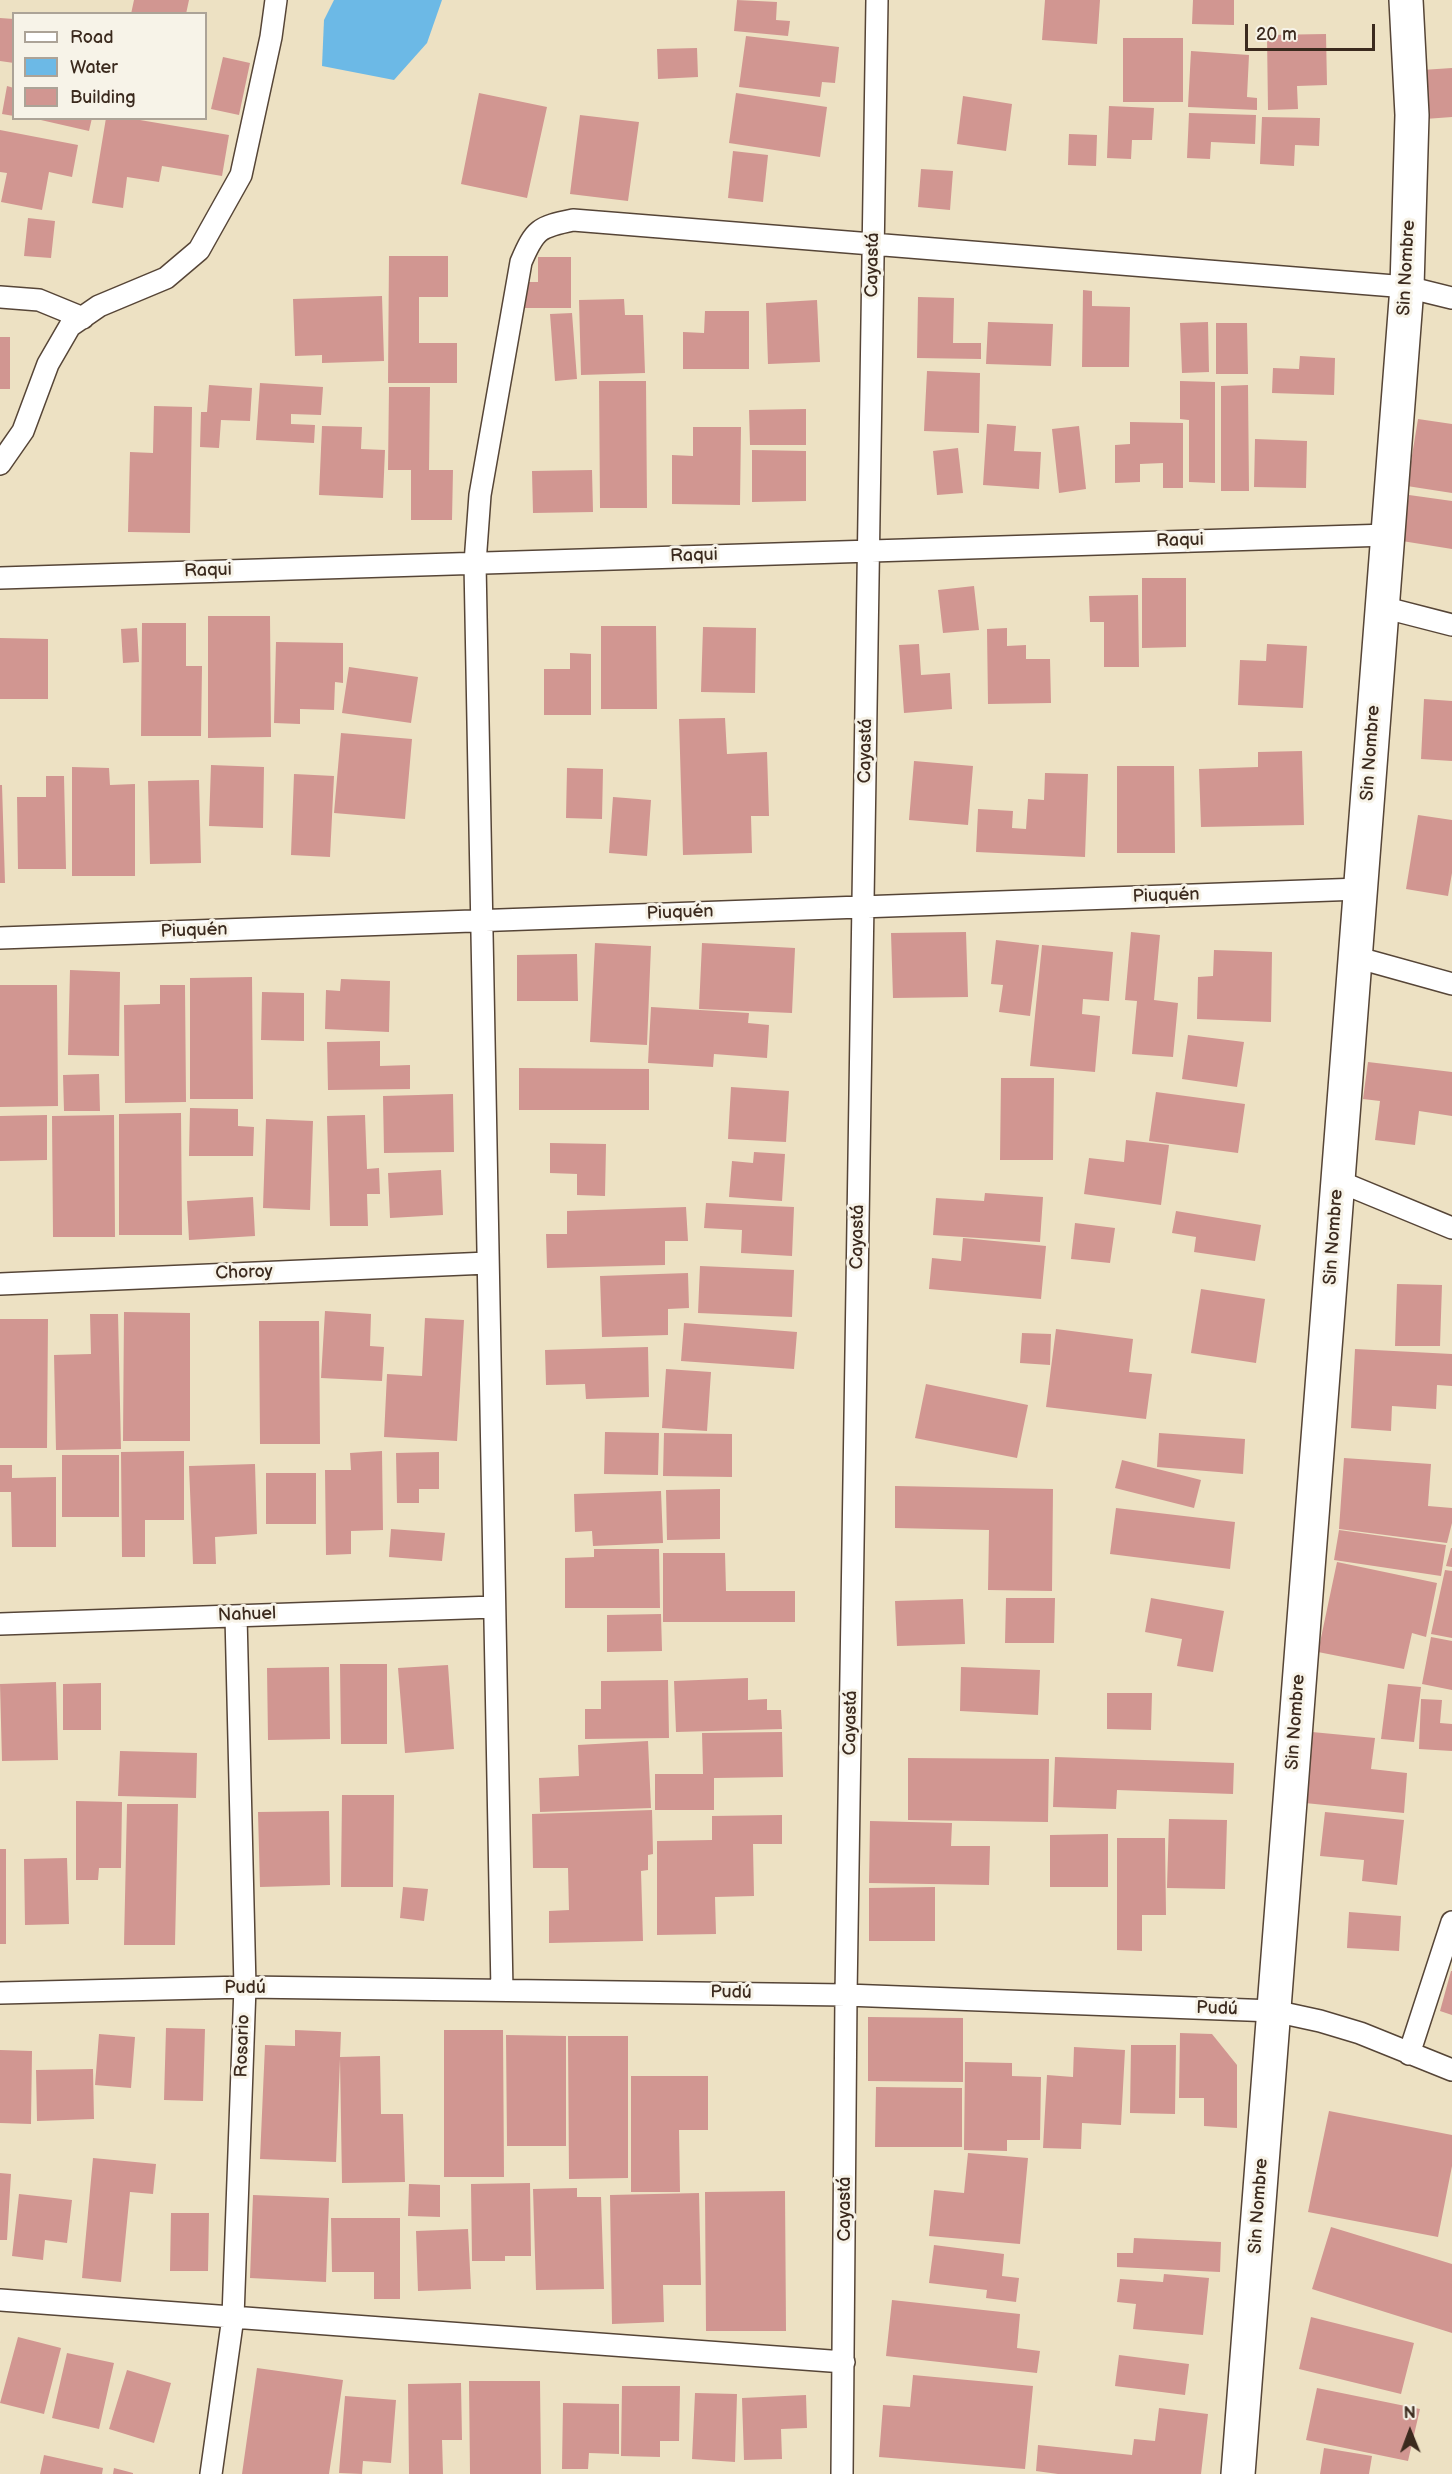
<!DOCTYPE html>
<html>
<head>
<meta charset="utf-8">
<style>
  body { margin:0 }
  #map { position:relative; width:1452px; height:2474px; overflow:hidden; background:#ede1c3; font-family:"Balsamiq Sans",sans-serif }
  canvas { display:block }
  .legend { position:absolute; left:12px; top:12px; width:195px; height:108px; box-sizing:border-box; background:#f7f3e8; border:2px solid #aca397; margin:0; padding:8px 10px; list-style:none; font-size:18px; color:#3b2a1e }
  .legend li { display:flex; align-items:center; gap:12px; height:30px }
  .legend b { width:30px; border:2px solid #aca397 }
  .north { position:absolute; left:1380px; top:2402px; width:60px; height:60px; -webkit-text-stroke:4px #f7f3e8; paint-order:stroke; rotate:359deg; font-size:16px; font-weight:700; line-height:24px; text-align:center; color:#3b2a1e }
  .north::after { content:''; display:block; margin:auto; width:21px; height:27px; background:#3b2a1e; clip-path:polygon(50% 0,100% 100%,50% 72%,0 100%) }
  .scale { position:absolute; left:1245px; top:24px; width:130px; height:27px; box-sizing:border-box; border:3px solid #3b2a1e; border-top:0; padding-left:8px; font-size:18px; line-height:21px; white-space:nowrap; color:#3b2a1e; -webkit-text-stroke:4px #f7f3e8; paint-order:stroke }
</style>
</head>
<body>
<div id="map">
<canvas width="1452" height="2474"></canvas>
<ul class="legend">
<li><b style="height:8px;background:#fff"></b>Road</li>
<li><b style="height:16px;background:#6cb9e6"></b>Water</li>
<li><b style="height:16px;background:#d19691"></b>Building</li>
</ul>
<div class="north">N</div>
<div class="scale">20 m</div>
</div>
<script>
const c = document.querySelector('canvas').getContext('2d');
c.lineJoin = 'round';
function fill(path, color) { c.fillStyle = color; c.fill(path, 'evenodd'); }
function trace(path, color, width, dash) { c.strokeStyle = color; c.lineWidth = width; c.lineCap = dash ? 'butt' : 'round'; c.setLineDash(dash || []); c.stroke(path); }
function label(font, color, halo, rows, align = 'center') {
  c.font = font + ' "Balsamiq Sans",sans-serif'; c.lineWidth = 6; c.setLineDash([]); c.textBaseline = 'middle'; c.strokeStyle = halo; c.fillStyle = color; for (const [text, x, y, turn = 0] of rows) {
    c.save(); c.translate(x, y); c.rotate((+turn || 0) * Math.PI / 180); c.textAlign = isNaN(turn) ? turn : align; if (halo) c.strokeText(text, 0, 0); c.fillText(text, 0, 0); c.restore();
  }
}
const water = new Path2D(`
  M334,0H442L427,43L394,80L322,66L324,20Z`);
const building = new Path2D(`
  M134,0H189L186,14H131Z
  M737,0L777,2L776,20L790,21L788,36L734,31Z
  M1045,0H1100L1097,44L1042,40Z
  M1193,0H1234V25L1192,24Z
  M0,18L14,19V63L0,61Z
  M1326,34L1327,85L1297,86L1298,109L1268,110L1267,35Z
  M746,36L839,47L835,83L822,82L820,97L739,87Z
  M1123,38H1183V102H1123Z
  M697,48L698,77L658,79L657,49Z
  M1191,51L1249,55L1247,97L1257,98V110L1188,107Z
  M223,57L250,63L239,115L211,109Z
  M1452,68V117L1425,119L1422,70Z
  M7,86L14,88V116L2,114Z
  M479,93L547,107L527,198L461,184Z
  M736,93L827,107L820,157L729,143Z
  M963,96L1012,104L1006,151L957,144Z
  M1109,106L1154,108L1152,140H1132L1131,159L1107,158Z
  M1189,113L1256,115L1255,144L1211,142L1210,159L1187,158Z
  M580,115L639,122L628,201L570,194Z
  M1262,117L1320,118L1319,146L1295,145L1294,166L1260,164Z
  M32,118H92L89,131Z
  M106,118H128L229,135L222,176L162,166L159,182L127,177L123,208L92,203Z
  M0,130L78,145L72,177L49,172L42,210L1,202L7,173L0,172Z
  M1069,134L1097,135L1096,166L1068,165Z
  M733,151L768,155L763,202L728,198Z
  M921,169L953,171L950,210L918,207Z
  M28,218L55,221L51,258L24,256Z
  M389,256H448V297H419V343H457V383H388Z
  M538,257H571V308H521V282H538Z
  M1083,290L1092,291V306L1130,307L1129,367H1082Z
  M382,296L384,361L322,363V355L295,356L293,299Z
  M918,297L954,298L953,343H981V359L917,358Z
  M624,299L625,315H643L645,373L581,375L579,300Z
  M817,300L820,362L768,364L766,303Z
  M705,311H749V369H683V332L704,333Z
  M572,313L577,379L555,381L550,314Z
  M988,322L1053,324L1051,366L986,364Z
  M1208,322L1209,372L1182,373L1180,323Z
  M1216,323H1247L1248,374H1216Z
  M0,337H10V389H0Z
  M1300,356L1335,358L1334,395L1272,393L1273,368L1299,369Z
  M927,371L980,373L979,433L924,431Z
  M599,381H646L647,508H600Z
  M1180,381L1215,382V483L1189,482V420L1180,419Z
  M260,383L323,387L321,415L291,414V424L315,425L314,443L256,440Z
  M209,385L252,388L250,421L221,420L219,448L200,447L201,412H207Z
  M1248,385L1249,491H1221V386Z
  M389,387H430L429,470H453L452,520H411V470H388Z
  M154,406L192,407L190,533L128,532L130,452L153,453Z
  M806,409V445H750L749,410Z
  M1418,419L1452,424V493L1407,486Z
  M1130,422L1183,423V488H1163V463L1140,464V482L1115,483V445L1130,444Z
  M987,424L1016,426L1014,451L1041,452L1039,489L983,485Z
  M322,426L362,427L361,449L385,450L383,498L319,495Z
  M1079,426L1086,489L1059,493L1052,429Z
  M693,427H741L740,505L672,504V455L693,456Z
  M1255,439L1307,441L1306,488L1254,487Z
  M958,448L963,493L937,495L933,451Z
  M752,450L806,451V501L752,502Z
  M592,470L593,512L533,513L532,471Z
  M1409,495L1452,501V549L1402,541Z
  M1142,578H1186V647L1142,648Z
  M974,586L979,630L943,633L938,590Z
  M1138,595L1139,667H1104V622H1090L1089,596Z
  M208,616H270L271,737L208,738Z
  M142,623H186V666H202L201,736H141Z
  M601,626H656L657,709H601Z
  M703,627L756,628L755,693L701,692Z
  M137,628L139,662L123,663L121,629Z
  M1007,628V646L1026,645V659H1050L1051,703L988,704L987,629Z
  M0,638L48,639V699H0Z
  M276,642L343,643V683L335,682L334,710L300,709V724L274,723Z
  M919,644L921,675L950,673L952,709L904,713L899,645Z
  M1267,644L1307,646L1303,708L1238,705L1240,660L1266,661Z
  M570,653L591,654V715H544V669H570Z
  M349,667L418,677L411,723L342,713Z
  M1424,699L1452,701V761L1421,759Z
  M725,718L727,754L767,752L769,816H751L752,853L683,855L679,719Z
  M341,733L412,739L405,819L334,813Z
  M1302,751L1304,825L1201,827L1199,769L1258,767V752Z
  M914,761L973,766L968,825L909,820Z
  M211,765L264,767L263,828L209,826Z
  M1117,766H1174L1175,853H1117Z
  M72,767L109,768L110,785L135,784V876H72Z
  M567,768L603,769L602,819L566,818Z
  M1045,773L1088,774L1085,857L976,852L978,809L1013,811L1012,828L1026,829L1028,799L1044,800Z
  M294,774L334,776L330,857L291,855Z
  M46,776H64L66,869H18L17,797H46Z
  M199,780L201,863L150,864L148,781Z
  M0,785H2L5,883H0Z
  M613,797L651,800L647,856L609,853Z
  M1418,815L1452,820V873L1448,896L1406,889Z
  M966,932L968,997L893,998L891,933Z
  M1131,932L1160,935L1154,1000L1178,1003L1173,1057L1132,1054L1137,1001L1125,1000Z
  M996,940L1039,945L1030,1016L999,1012L1003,985L991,984Z
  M595,943L651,946L647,1045L590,1042Z
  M702,943L795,948L792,1013L699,1009Z
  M1042,945L1113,952L1109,1001L1083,999L1082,1014L1100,1016L1095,1072L1030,1066Z
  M1214,950L1272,952L1271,1022L1197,1019L1198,977L1213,976Z
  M577,954L578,1001H517V955Z
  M70,970L120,972L119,1056L68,1055Z
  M252,977L253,1099H190V978Z
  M341,979L390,981L389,1032L325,1029L326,990L340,991Z
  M0,985H57L58,1106L0,1107Z
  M160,985H185L186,1102L125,1103L124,1005L160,1004Z
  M262,992L304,993V1041L261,1040Z
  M651,1007L749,1013L748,1023L769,1025L767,1058L714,1054L713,1067L648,1063Z
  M1188,1035L1244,1042L1237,1087L1182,1079Z
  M380,1041V1066L410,1065V1089L328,1090L327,1042Z
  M1368,1062L1452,1072V1116L1419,1111L1415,1145L1375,1140L1380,1101L1363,1099Z
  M519,1068L649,1069V1110H519Z
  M99,1074L100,1111H64L63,1075Z
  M1001,1078H1054L1053,1160H1000Z
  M731,1087L789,1091L786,1142L728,1139Z
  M1156,1092L1245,1104L1238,1153L1149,1141Z
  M453,1094L454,1152L384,1153L383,1096Z
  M190,1108L238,1109V1126L254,1127L253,1156H189Z
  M181,1113L182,1235H119V1114Z
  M47,1115V1160L0,1161V1116Z
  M114,1115L115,1237H53L52,1116Z
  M365,1115L367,1169L379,1168L380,1194H367L368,1226H330L327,1116Z
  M266,1119L313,1121L310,1210L263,1208Z
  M1126,1140L1169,1145L1161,1205L1084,1194L1089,1158L1124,1162Z
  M550,1143L606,1144L605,1196L577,1195V1174L550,1173Z
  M754,1152L785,1154L782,1201L729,1197L732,1161L753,1163Z
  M441,1170L443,1215L390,1218L388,1173Z
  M985,1193L1043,1197L1040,1242L933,1235L936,1198L984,1201Z
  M253,1197L255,1236L189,1240L187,1201Z
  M706,1203L794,1207L792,1256L741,1253L742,1230L704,1228Z
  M686,1207L688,1241H665V1265L547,1268L546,1234H567V1211Z
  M1176,1211L1261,1225L1255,1261L1194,1252L1196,1237L1172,1233Z
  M1075,1223L1115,1228L1110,1263L1071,1259Z
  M963,1238L1046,1246L1041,1299L929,1289L932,1258L961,1261Z
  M700,1266L794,1270L792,1317L698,1313Z
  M688,1273L689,1308L668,1309V1335L602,1337L600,1276Z
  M1397,1284L1442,1285L1440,1346H1395Z
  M1201,1289L1265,1299L1256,1363L1191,1353Z
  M325,1311L371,1314L370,1346L384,1347L382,1381L321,1378Z
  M124,1312L190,1313V1441H123Z
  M90,1314H118L121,1449L56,1450L54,1355L91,1354Z
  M425,1318L464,1320L457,1441L384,1437L387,1374L422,1376Z
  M0,1319H48L47,1448H0Z
  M259,1321H319L320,1444H260Z
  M684,1323L797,1332L794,1369L681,1361Z
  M1056,1329L1133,1339L1129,1372L1152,1374L1146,1419L1046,1407Z
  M1022,1333L1051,1334L1050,1365L1020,1363Z
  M648,1347L649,1397L586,1399L585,1384L546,1385L545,1350Z
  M1355,1349L1452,1354V1386L1437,1385L1436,1409L1392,1406L1391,1431L1351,1428Z
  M666,1369L711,1372L707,1431L662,1428Z
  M926,1384L1028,1405L1017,1458L915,1438Z
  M605,1432L659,1433L658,1475L604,1474Z
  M664,1433L732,1434V1477L663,1476Z
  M1159,1433L1245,1439L1243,1474L1157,1467Z
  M184,1451V1520H145V1557H122L121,1452Z
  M382,1451L383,1530L351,1531V1554L326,1555L325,1470H351L350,1453Z
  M439,1452V1489H419V1503H397L396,1453Z
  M62,1455H119V1517H62Z
  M1344,1458L1431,1464L1428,1506L1452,1508V1523L1447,1543L1339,1529Z
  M1122,1460L1201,1480L1194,1508L1115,1488Z
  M255,1464L257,1534L215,1537L216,1564H193L189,1466Z
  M0,1465H12V1478L56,1477V1547H12L11,1492H0Z
  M266,1473H316V1524H266Z
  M895,1486L1053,1489L1052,1591L988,1590L989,1530L895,1528Z
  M720,1489V1539L667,1540L666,1490Z
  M661,1491L663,1543L593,1546L592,1531L575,1532L574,1494Z
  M1116,1508L1235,1522L1230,1569L1110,1554Z
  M391,1529L445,1533L442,1561L389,1557Z
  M1339,1530L1446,1545L1441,1576L1334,1560Z
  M1451,1548H1452V1567L1446,1566Z
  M594,1549H659L660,1608H565V1558L594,1557Z
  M663,1553H725L726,1591H795V1622H663Z
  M1337,1562L1437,1583L1426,1637L1412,1633L1404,1669L1318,1652Z
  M1445,1570L1452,1571V1638L1431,1634Z
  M1006,1598H1055L1054,1643H1005Z
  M1151,1598L1224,1611L1213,1672L1177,1666L1182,1639L1145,1632Z
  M963,1599L965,1644L897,1646L895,1601Z
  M661,1614L662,1651L607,1652V1615Z
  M1431,1637L1452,1641V1690L1422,1684Z
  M340,1664H387V1744H341Z
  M448,1665L454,1749L405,1753L398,1668Z
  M329,1667L330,1739L268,1740L267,1668Z
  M961,1667L1040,1670L1038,1715L960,1711Z
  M748,1678V1700L767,1699V1710H781L782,1729L676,1732L674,1681Z
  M668,1680L669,1738L585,1739V1709H601V1681Z
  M56,1682L58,1760L2,1761L0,1684Z
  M101,1683V1730H63V1684Z
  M1388,1684L1421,1687L1414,1742L1381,1739Z
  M1107,1693H1152L1151,1730L1107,1729Z
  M1421,1699L1442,1700L1440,1723L1452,1724V1751L1419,1749Z
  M782,1732L783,1777L714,1778V1810H655V1774H703L702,1733Z
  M1312,1732L1375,1738L1371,1769L1407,1773L1404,1813L1305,1803Z
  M648,1741L651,1808L540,1812L539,1778L579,1776L578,1745Z
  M120,1751L197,1753L196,1798L118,1796Z
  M1055,1757L1234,1763L1233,1794L1117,1790L1116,1809L1053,1807Z
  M908,1758L1049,1759L1048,1822L908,1820Z
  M342,1795H394L393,1887H341Z
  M76,1801L122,1802L121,1868H99L98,1880H76Z
  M127,1804H178L175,1945H124Z
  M652,1810L653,1854L648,1855V1870L641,1871L643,1941L549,1943V1911L569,1910L568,1868H533L532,1814Z
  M329,1811L330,1885L260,1887L258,1812Z
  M1325,1812L1404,1820L1397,1885L1362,1881L1364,1860L1320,1856Z
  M782,1815V1844H753L754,1896L715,1897L716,1934L657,1935V1841L712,1840V1816Z
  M1169,1819L1227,1820L1225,1889L1167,1888Z
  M870,1821L952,1823L951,1846H990L989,1885L869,1883Z
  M1108,1834V1887H1050V1835Z
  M1117,1838H1165L1166,1915H1142V1951L1117,1950Z
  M0,1849H6V1944H0Z
  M67,1858L69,1924L25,1925L24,1859Z
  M403,1887L428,1889L424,1921L400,1918Z
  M935,1887V1941H869V1888Z
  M1349,1912L1401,1916L1399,1951L1347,1948Z
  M1451,1971H1452V2015L1440,2011Z
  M868,2017L963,2018V2082L868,2081Z
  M166,2028L205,2029L203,2101L164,2100Z
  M295,2030L341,2032L340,2057L380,2056L381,2114H403L405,2182L342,2183L340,2059L336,2162L260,2159L265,2045L295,2046Z
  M444,2030H503L504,2177H444Z
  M1180,2033L1212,2034L1237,2065V2128L1204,2126V2098H1179Z
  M99,2034L135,2037L131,2088L95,2085Z
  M506,2035L566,2036V2146H507Z
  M568,2036H628V2178L569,2179Z
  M1131,2045H1176L1175,2114L1130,2113Z
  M1074,2047L1125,2050L1121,2125L1082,2123L1081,2149L1043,2148L1047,2075L1073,2077Z
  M0,2050L32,2051L31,2124L0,2123Z
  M965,2062L1012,2063V2076L1041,2077L1040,2140H1007V2151L964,2150Z
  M93,2069L94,2119L37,2121L36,2070Z
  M631,2076H708V2130H679L680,2192H631Z
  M876,2087L962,2088V2147H875Z
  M1329,2111L1452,2135V2166L1438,2237L1308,2212Z
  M968,2153L1028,2158L1020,2244L929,2236L934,2190L964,2193Z
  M93,2158L156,2164L153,2194L130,2192L121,2282L82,2278Z
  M0,2173L11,2174L7,2240H0Z
  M530,2183L531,2256H505V2261H472L471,2184Z
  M409,2184L440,2185V2217L408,2216Z
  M577,2188V2197H601L604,2289L536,2290L533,2189Z
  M785,2191L786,2331H706L705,2192Z
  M699,2193L701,2285H663L664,2322L612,2324L610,2195Z
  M19,2194L72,2200L67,2243L45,2240L43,2260L12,2256Z
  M253,2195L329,2198L326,2282L250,2278Z
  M171,2213H209L208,2271H170Z
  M331,2218H400V2299H374V2272H332Z
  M1331,2227L1452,2264V2333L1312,2289Z
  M468,2229L471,2289L418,2291L416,2231Z
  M1134,2238L1221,2242L1220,2272L1117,2267V2253H1133Z
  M934,2245L1004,2254L1002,2276L1019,2278L1016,2302L986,2298L987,2290L929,2283Z
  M1164,2274L1209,2278L1203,2335L1133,2329L1136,2304L1117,2302L1120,2279L1163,2282Z
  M892,2300L1020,2314L1017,2348L1040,2351L1037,2373L886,2356Z
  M1311,2317L1414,2343L1401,2394L1299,2369Z
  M18,2337L61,2348L44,2414L0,2403Z
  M67,2353L114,2363L99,2429L52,2418Z
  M1119,2355L1189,2364L1185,2395L1115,2386Z
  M257,2368L343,2380L329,2474H242Z
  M127,2370L171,2383L154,2443L109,2429Z
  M913,2375L1033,2386L1025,2469L879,2457L883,2405L910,2407Z
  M469,2381H540L541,2474H470Z
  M461,2383L462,2440H442L443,2474H409L408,2384Z
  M622,2386H680L679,2441H660V2457L621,2456Z
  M1317,2388L1420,2409L1408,2461L1306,2440Z
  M695,2393L737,2394L735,2462L692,2459Z
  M806,2395L807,2428L781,2429L782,2459L744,2460L742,2398Z
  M345,2396L396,2400L391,2463L363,2461L362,2474L339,2473Z
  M563,2403L619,2404V2454L589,2453L588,2469H562Z
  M1159,2408L1208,2414L1201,2474H1058L1036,2471L1038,2445L1132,2455L1134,2439L1155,2441Z
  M1324,2448L1372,2456L1369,2474H1320Z
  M44,2455L103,2468L102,2474H40Z
  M114,2468L133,2473V2474H113Z`);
const service = new Path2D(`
  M0,297L39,300L83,318
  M0,464L23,431L48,364L70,326L99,306L166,278L199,250L241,175L271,37L276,0
  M0,578L1388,535
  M1382,607L1452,625
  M0,938L1360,889
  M1355,957L1452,984
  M1338,1181L1452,1228
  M0,1284L488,1263
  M0,1624L494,1607
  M502,1990L475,563L480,495L521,262C535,229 539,227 573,220L1407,287L1452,298
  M0,1993L245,1987L846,1995L1274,2011L1320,2021L1360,2033L1452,2070
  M1409,2054L1452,1922
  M0,2300L844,2362
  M211,2474L233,2317L245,1987L236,1616
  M842,2474L846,1995L877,0`);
const minor = new Path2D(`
  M1238,2474L1407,287L1412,115L1406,0`);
const streetNames = [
  ["Cayastá",873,265,-89],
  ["Sin Nombre",1407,268,-87],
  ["Raqui",1180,541,-2],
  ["Raqui",694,556,-2],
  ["Raqui",208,571,-2],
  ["Cayastá",866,751,-89],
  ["Sin Nombre",1371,753,-86],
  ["Piuquén",1166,896,-2],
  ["Piuquén",680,913,-2],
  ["Piuquén",194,931,-2],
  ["Cayastá",858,1237,-89],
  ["Sin Nombre",1334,1237,-86],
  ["Choroy",244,1273,-2],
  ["Nahuel",247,1615,-2],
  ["Sin Nombre",1296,1722,-86],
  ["Cayastá",851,1723,-89],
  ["Pudú",245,1988],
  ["Pudú",731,1993,1],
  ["Pudú",1217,2009,2],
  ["Rosario",243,2046,-88],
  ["Sin Nombre",1259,2206,-86],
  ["Cayastá",845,2209,-90]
];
fill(water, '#6cb9e6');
fill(building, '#d19691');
trace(service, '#564537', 24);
trace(minor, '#564537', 36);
trace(service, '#fff', 21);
trace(minor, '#fff', 33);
label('18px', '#3b2a1e', '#f7f3e8', streetNames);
</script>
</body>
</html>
